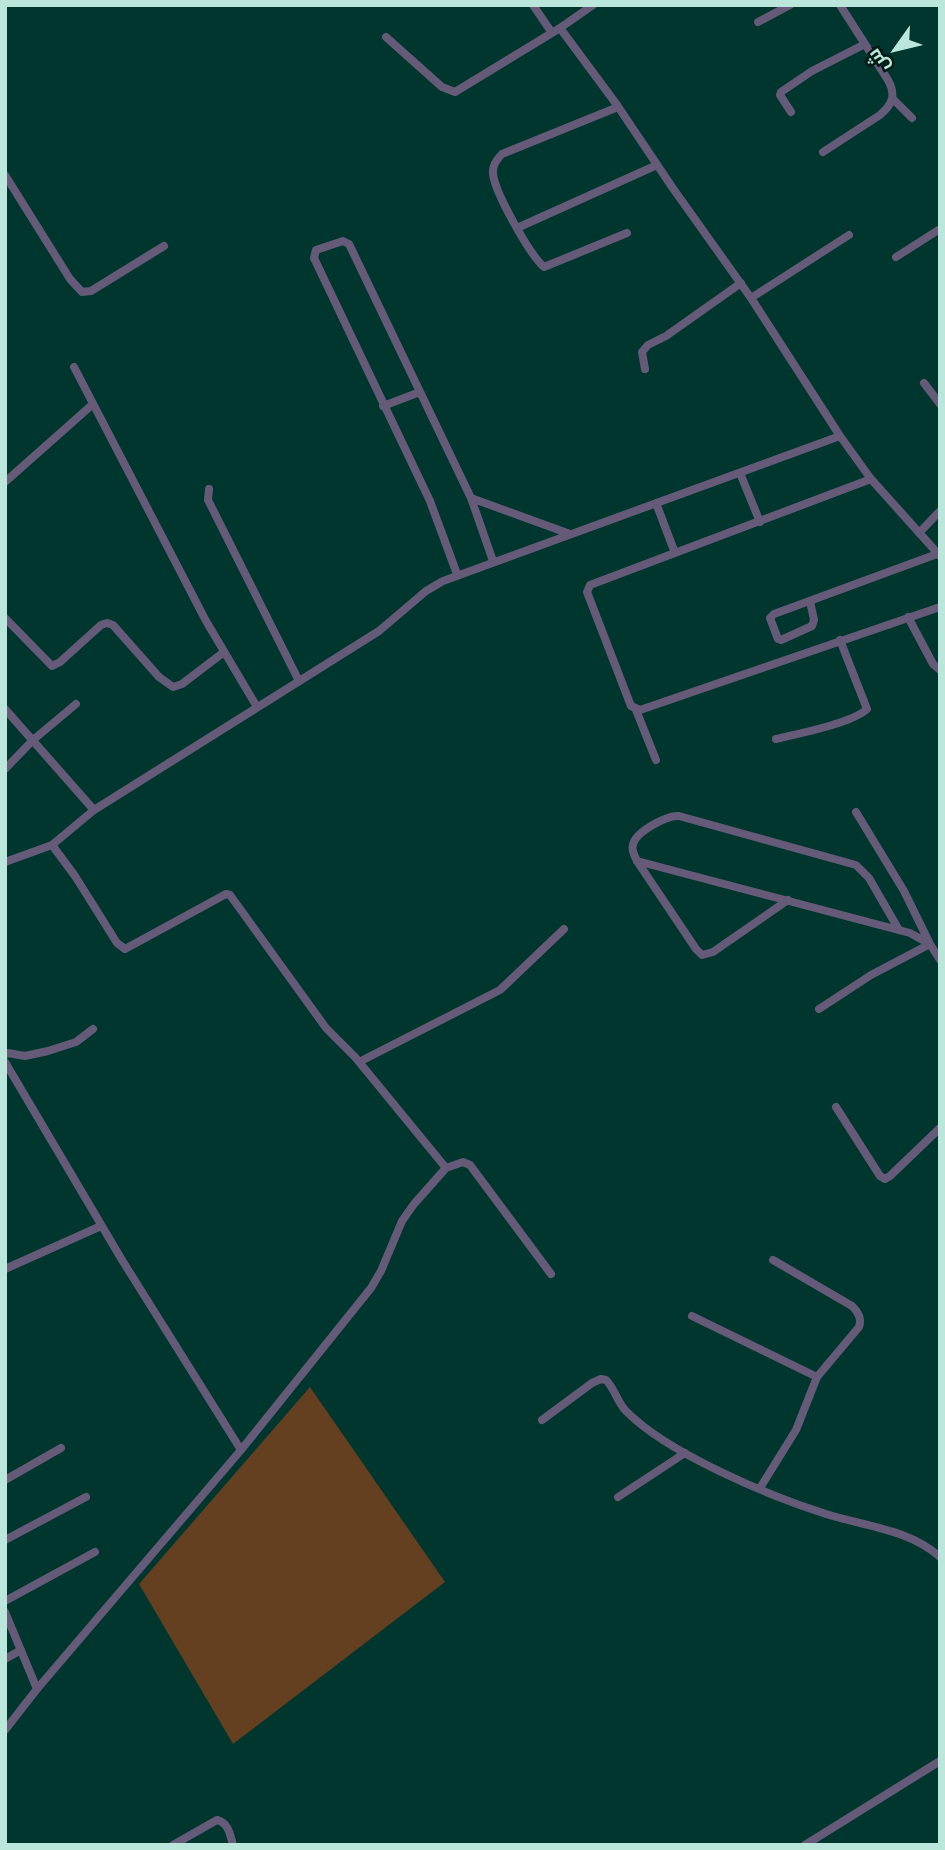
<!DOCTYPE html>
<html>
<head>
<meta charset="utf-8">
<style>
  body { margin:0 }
  #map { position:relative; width:945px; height:1850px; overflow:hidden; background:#00362e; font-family:"Nunito Sans",Cairo,sans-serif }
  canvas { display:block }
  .frame { position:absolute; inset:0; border:7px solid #bbe6dc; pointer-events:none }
  .north { position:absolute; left:861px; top:14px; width:70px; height:70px; -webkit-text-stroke:5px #001b16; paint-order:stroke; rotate:236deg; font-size:19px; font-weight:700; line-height:28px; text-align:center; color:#bbe6dc }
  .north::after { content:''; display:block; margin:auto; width:24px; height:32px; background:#bbe6dc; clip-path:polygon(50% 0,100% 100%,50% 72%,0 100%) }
</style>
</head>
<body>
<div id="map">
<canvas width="945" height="1850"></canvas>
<div class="frame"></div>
<div class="north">ش</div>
</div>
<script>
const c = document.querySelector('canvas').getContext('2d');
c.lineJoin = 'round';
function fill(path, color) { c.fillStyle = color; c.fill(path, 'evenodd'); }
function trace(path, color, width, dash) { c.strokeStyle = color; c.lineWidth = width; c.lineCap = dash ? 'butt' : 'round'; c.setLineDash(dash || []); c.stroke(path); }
const green = new Path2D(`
  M310,1387L445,1582L233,1744L139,1584Z`);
const street = new Path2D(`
  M533,5L552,33
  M593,5L560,28L617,105L672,187L751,298L840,436L871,479L940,556
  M758,22L790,5
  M386,37L442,87L455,92L560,28
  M893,99L912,118
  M618,107L502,154C496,160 492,166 493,174C495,193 530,255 544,267L627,233
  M791,112L780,95L781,92L812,71L865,44
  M823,152L880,115C893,104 896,95 888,80L840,5
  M5,175L70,279L82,292L91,291L164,246
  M517,228L657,165
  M896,257L940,229
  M751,298L849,235
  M74,367L206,621L257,707
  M645,369L642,352L648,345L666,336L741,283
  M924,383L940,404
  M383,406L420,392
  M740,473L760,522
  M871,479L590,585L587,592L631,706L640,710L940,607
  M5,482L93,404
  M209,489L208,500L299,681
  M471,498L570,534
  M656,503L675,553
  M919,533L940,511
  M457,574L430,501L314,258L316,250L343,241L349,244L471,498L493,561
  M810,601L814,620L812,626L781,640L778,639L770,618L774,614L937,554
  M908,617L933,664L940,670
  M5,618L52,666L60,662L101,625L107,623L113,625L159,677L173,687L182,684L224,652
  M5,709L94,810
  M636,710L656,760
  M776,739C797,734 853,723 867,709L840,640
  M5,769L33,740L76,704
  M52,845L94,810L379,631L426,591L443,581L840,436
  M637,861L910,933L930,944L904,891L856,812
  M5,862L52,845L75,876L117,943L125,949L226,894L230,895L326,1028L355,1057L446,1168
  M788,900L713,952L702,955L696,949L637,861C635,856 631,851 633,845C635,832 667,815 679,816L856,865L869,878L899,930
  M819,1009L871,975L930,944L940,960
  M5,1055L8,1053L25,1056L48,1051L76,1042L93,1029
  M5,1062L122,1260L241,1450
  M359,1062L500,990L564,929
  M836,1107L880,1176L885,1179L890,1176L940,1128
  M5,1269L101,1226
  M692,1316L817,1377
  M542,1420L592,1383L601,1379L606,1380C615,1389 617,1402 626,1411C667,1453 769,1496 826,1514C864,1526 909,1529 940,1557
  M5,1480L61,1448
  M760,1488L796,1430L817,1377L859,1327C862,1318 858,1312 852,1306L773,1260
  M618,1497L685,1453
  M5,1540L86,1497
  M5,1601L95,1552
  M5,1612L37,1689
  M5,1659L21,1650
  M5,1730L37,1689L241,1450L371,1288L381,1271L402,1221L414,1204L446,1168L463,1162L470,1165L551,1274
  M173,1845L217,1820C229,1823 230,1835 233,1845
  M805,1845L940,1761`);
fill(green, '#643f20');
trace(street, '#655b79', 8);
</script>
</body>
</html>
